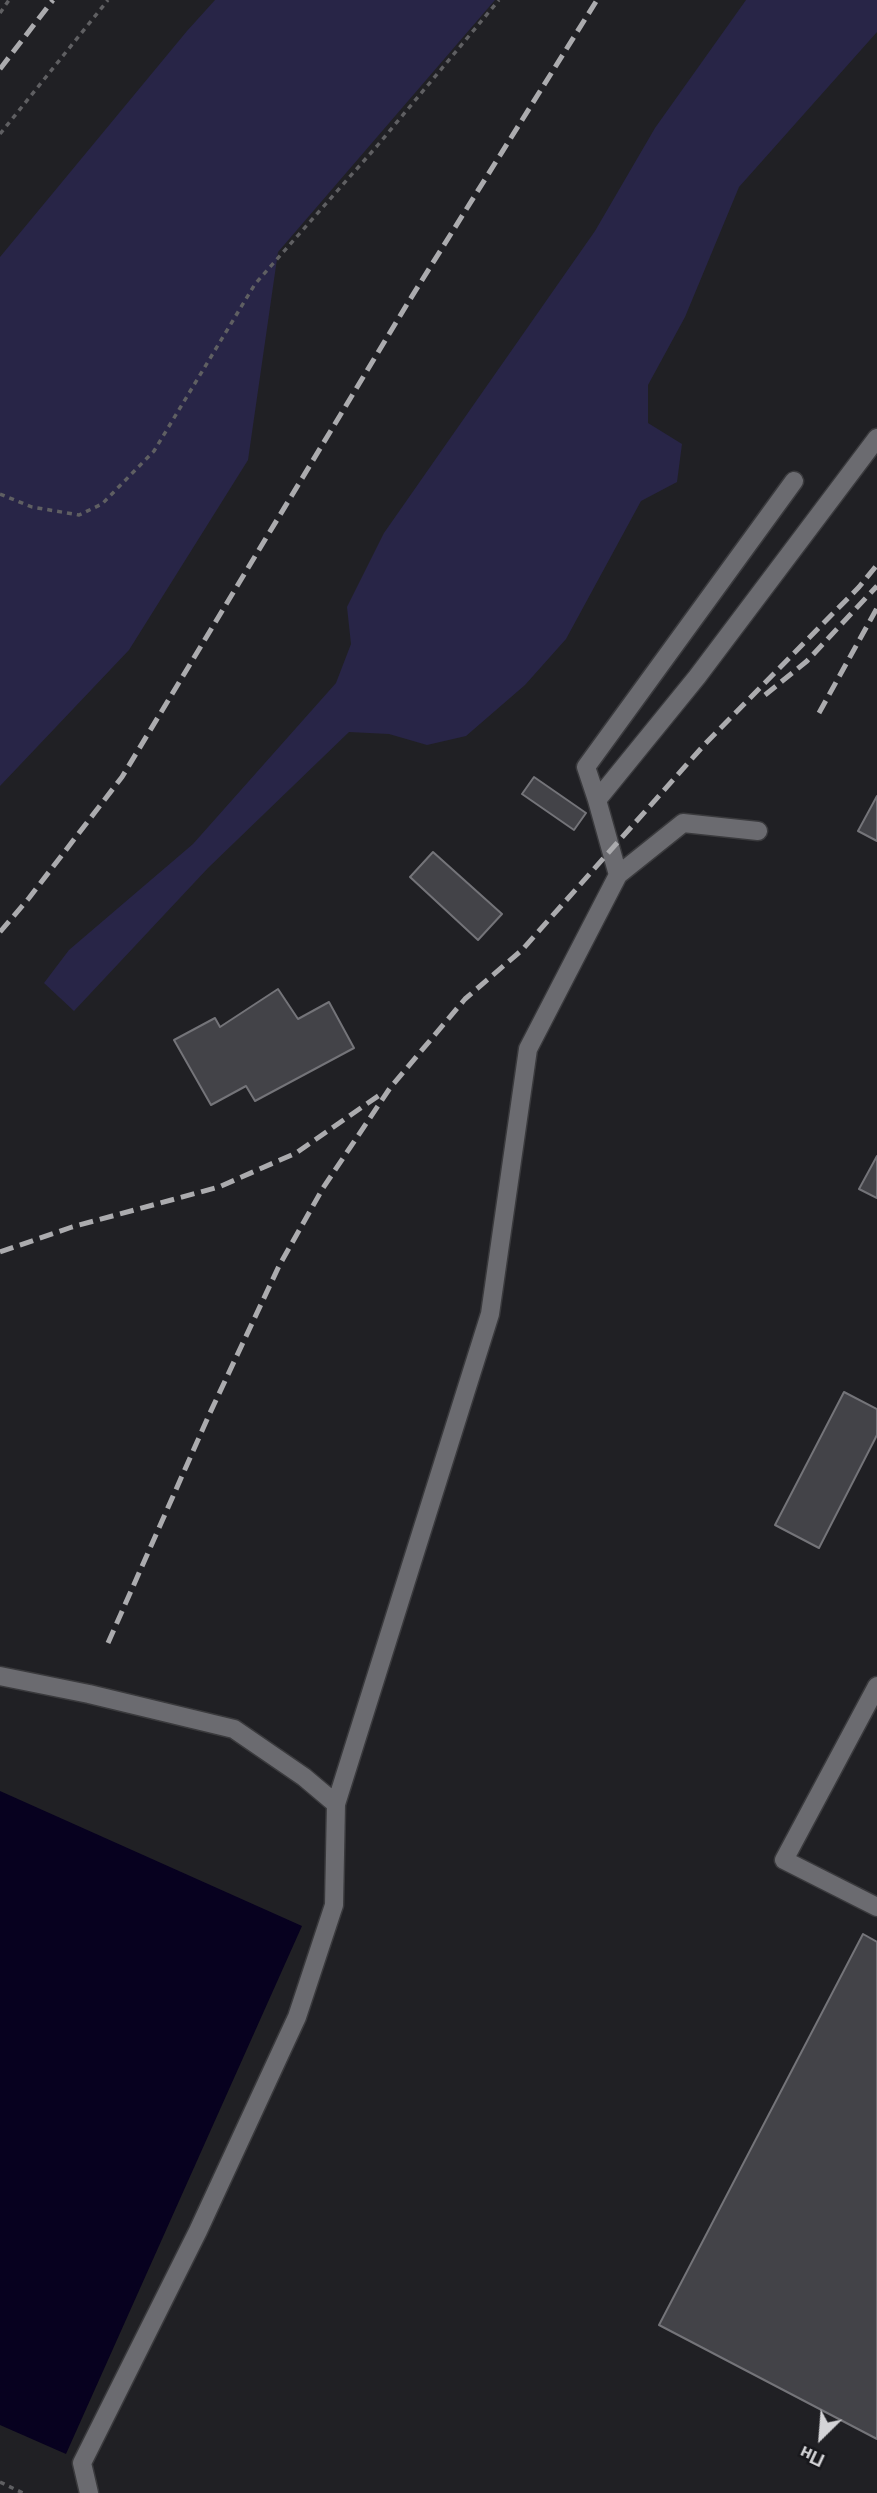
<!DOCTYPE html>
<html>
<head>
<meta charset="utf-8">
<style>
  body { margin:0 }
  #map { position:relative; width:877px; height:2493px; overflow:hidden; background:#202024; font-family:"Work Sans",sans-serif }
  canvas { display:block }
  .north { position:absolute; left:786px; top:2402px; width:70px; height:70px; -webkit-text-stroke:5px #17171b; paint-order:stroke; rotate:205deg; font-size:19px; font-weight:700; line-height:28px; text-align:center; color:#d4d4d7 }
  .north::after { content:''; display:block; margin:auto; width:24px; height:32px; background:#d4d4d7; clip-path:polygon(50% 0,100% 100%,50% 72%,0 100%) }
</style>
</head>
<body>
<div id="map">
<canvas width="877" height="2493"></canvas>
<div class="north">Пн</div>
</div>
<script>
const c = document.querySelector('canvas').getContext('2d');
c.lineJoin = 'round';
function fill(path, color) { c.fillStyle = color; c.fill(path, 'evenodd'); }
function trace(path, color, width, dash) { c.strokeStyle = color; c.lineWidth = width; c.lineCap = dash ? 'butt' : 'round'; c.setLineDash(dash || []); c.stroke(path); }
const green = new Path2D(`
  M215,0H495L278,252L248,460L129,650L0,786V257L187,31Z
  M746,0H877V32L739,187L685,317L648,385V423L682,444L677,482L641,501L566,639L525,685L466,736L427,745L389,734L349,732L208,868L74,1011L44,983L69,950L193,844L336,683L351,644L347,607L384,533L595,231L655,128Z`);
const water = new Path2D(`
  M0,1791L302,1926L66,2454L0,2425Z`);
const building = new Path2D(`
  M534,777L586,813L574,830L522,794Z
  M877,796V841L858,831Z
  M433,852L502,914L478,940L410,877Z
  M278,989L298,1019L329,1002L354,1048L255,1101L246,1086L211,1105L174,1040L215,1018L220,1027Z
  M877,1156V1198L859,1189Z
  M844,1392L877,1409V1435L819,1548L775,1525Z
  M863,1934L877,1942V2439L659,2325Z`);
const path = new Path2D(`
  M0,13L9,0
  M0,134L108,0
  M0,494L32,507L79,515L102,504L154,451L255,284L377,146L499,0
  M0,2482L23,2493`);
const minor = new Path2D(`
  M597,800L586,767L794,481
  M618,875L597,800L697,677L877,438
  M0,1676L89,1694L234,1729L304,1777L336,1804L334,1905L297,2017L198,2231L82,2463L89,2493
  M877,1686L784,1860L877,1907
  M336,1804L490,1314L528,1049L618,875L683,823L758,831`);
const rail = new Path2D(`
  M0,69L53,0
  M765,695L807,661L877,586
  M819,713L877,608
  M0,932L29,898L122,777L409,301L597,0
  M0,1252L72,1227L219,1187L296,1153L381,1094
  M108,1643L209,1415L279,1266L323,1188L390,1088L465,999L522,950L705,744L859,587L877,565`);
fill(green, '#282547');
fill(water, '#07011f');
fill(building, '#434348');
trace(building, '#747479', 2);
trace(minor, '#3a3a3d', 21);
trace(path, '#5f5f62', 3.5, [5, 5]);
trace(minor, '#6b6b70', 18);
trace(rail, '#ababae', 5, [14, 7]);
</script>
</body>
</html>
